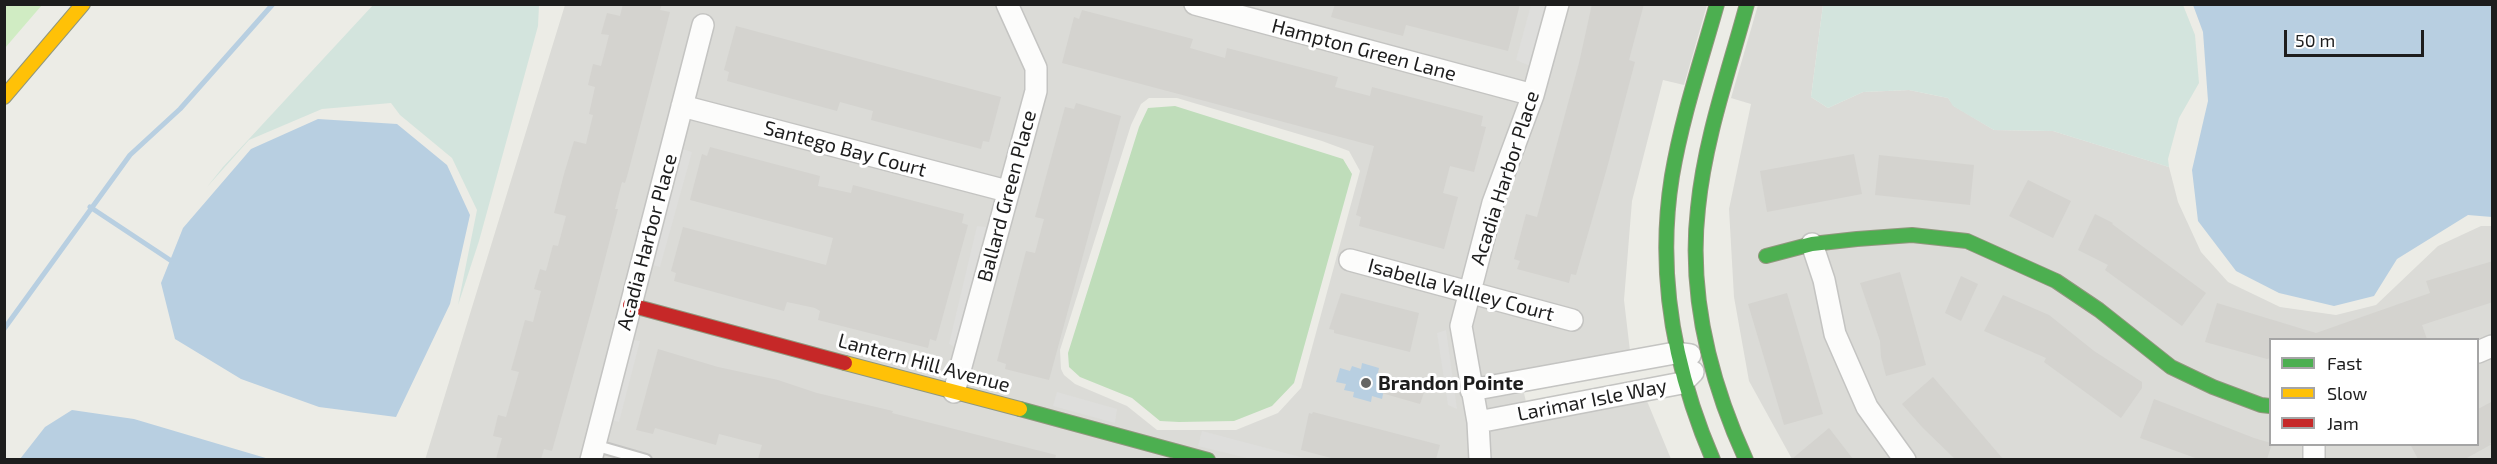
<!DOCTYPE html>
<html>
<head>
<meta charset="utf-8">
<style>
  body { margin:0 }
  #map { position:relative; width:2497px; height:464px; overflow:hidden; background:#ecece6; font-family:"Exo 2",sans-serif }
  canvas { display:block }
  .frame { position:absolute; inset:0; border:6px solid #1d1d1d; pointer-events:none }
  .legend { position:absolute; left:2269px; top:338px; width:210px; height:108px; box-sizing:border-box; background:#fff; border:2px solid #a5a5a5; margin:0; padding:8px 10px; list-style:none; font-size:18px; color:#1d1d1d }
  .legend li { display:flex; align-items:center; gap:12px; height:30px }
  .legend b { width:30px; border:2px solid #a5a5a5 }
  .scale { position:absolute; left:2284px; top:30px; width:140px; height:27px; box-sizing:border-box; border:3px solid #1d1d1d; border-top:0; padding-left:8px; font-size:18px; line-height:21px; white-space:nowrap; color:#1d1d1d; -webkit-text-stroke:4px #fff; paint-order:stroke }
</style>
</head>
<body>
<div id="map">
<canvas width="2497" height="464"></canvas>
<div class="frame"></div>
<ul class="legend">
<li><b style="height:8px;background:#4caf50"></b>Fast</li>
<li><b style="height:8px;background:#ffc107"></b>Slow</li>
<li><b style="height:8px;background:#c62828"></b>Jam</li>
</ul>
<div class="scale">50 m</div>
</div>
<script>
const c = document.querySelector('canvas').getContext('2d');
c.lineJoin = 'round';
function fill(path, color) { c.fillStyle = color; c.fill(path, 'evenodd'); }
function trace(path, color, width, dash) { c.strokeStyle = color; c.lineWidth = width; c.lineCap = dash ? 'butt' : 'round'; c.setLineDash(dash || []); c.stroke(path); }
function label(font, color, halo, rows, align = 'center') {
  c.font = font + ' "Exo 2",sans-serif'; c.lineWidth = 6; c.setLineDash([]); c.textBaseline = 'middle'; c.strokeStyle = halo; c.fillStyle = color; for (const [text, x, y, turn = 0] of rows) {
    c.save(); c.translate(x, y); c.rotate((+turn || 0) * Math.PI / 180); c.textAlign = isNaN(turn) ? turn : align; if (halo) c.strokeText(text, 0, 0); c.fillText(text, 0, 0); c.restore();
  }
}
const residential = new Path2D(`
  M565,5H1707L1684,85L1663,80L1632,201L1624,300L1630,351L1501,375L1502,396L1524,393L1526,402L1504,406L1506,427L1647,401L1671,459L425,460ZM1149,98H1177L1322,141L1349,151L1360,171L1301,388L1278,413L1236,430H1157L1127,406L1075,384L1064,375L1061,369L1060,350L1131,125L1141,104Z
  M1758,5H1823L1811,97L1828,108L1863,92L1909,90L1948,98L1954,106L1994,130L2053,131L2169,167L2178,202L2201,252L2228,282L2280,307L2336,315L2376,305L2438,246L2481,226H2492V459H1792L1749,381L1734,297L1729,209L1751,104L1731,98ZM2270,340H2478V444H2270Z`);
const grass = new Path2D(`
  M7,5H42L5,48V8Z`);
const forest = new Path2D(`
  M1175,106L1343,159L1352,174L1294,383L1272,406L1234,421L1179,422L1160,421L1132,398L1080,377L1069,367L1068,353L1139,127L1148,108Z`);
const wetland = new Path2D(`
  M374,4L539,5L538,26L479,241L458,305L477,210L452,158L400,115L391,103L322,109L249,140L207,187L223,167Z
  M1823,5H2183L2195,35L2199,83L2179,118L2168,159L2169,167L2053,131L1994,130L1953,106L1948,98L1909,90L1863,92L1828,108L1811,97Z`);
const parking = new Path2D(`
  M1531,5H1546L1530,66L1516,60Z
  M683,149L692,152L660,267L652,265Z
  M977,226L986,227L955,347L949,344Z
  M1446,330L1457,409L1448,405L1437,333Z
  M632,340L640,341L619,422L611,420Z
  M1057,392L1117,409L1115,423L1053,406Z
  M1202,431L1308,459H1251L1198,446Z`);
const water = new Path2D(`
  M2193,5H2492V217L2468,215L2397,259L2374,296L2334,306L2279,293L2236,271L2198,221L2192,170L2208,101L2203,32Z
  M318,119L397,124L447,165L470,215L450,304L396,417L319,407L241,379L175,339L161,283L183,228L251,149Z
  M1362,363L1379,368L1378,373L1387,376L1382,399L1372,396L1371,402L1353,397L1354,392L1344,390L1346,384L1336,382L1340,368L1350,371L1352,366L1361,369Z
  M72,410L134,419L269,459H20L45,427Z`);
const stream = new Path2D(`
  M90,207L170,260
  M4,329L130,155L180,109L273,4`);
const building = new Path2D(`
  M623,4H662L660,10L670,12L628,173L625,183L622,182L615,209H618L594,301L552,451L544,449L541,459H496L502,438L493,436L498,415L506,417L519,372L511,370L517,349L525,320L533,322L541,291L534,289L540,269L546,271L553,245L558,246L566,216L554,213L564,174L574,141L586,144L593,115L589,114L595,87L588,85L593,64L601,66L605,51L609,35L601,34L607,13L620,16Z
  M1335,4H1520L1508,51L1406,25L1403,36L1345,21L1331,17Z
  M1592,4H1644L1629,60L1635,62L1607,168L1576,275L1571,274L1569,283L1517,269L1520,261L1514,259L1526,214L1537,217L1579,63Z
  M1082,10L1193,39L1190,48L1225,58L1227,48L1338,77L1335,87L1370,96L1372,87L1483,116L1481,126L1486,127L1474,172L1450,166L1443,193L1458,197L1444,249L1359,226L1361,217L1356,215L1374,146L1062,63L1074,17L1079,19Z
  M736,26L1001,97L989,142L983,141L981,149L871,120L873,111L840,102L837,111L727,81L729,72L724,70Z
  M1076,103L1121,116L1049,380L1005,369L1006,364L997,361L1026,251L1035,253L1044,219L1035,217L1065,107L1074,109Z
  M710,147L820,176L818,186L851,193L853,185L964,214L962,223L968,225L936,341L930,339L928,348L818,320L820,311L815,308L787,302L784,311L674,281L676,273L671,271L683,227L826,265L833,238L690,200L702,154L707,156Z
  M1854,154L1862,194L1767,212L1760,171Z
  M1879,155L1974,165L1970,205L1875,195Z
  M2028,180L2071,201L2053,238L2009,216Z
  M2095,214L2113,223L2112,224L2206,293L2182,326L2105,270L2108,265L2078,250Z
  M2493,261V302L2422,325L2427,339H2271V358L2267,359L2205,342L2217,303L2316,333L2430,293L2426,281Z
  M1900,272L1926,365L1886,376L1881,357L1880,341L1860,283Z
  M1961,276L1978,284L1961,321L1945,313Z
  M1341,293L1419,313L1410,352L1334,333V330L1329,329Z
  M1787,293L1823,414L1784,425L1748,304Z
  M2003,295L2049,315L2094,351L2142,382V388L2121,418L2044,362L2046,358L1984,331Z
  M658,349L718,367L778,380L817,393L893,411L892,413L1056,455L1055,459H758L762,445L719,434L716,445L655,428L653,434L636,430Z
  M1933,377L2003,459H1955L1922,427L1902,404Z
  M1381,380L1425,390L1420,404L1378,392Z
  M2154,399L2254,438L2271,443L2272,444L2267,459H2198L2140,438Z
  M2493,401V442L2489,444H2492L2465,459H2418L2410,444H2478V409Z
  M1313,412L1440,445L1436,459H1335L1301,450L1309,413L1312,414Z
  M1829,428L1853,459H1792Z`);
const lane = new Path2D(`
  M594,445L646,460`);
const street = new Path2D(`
  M1195,4L1533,95
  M682,106L1007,191
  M1812,244L1824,280L1835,334L1867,407L1905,460
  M1350,260L1572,320
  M2478,352L2492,346
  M1471,390L1675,353L1690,355
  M954,392L1036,91V68L1007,4
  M1478,422L1682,383L1693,372
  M591,460L703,25
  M1480,460L1478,422L1461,326L1493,203L1533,95L1558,4
  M2314,460V444`);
const fast = new Path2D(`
  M1766,256L1812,244L1857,239L1912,235L1967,241L2056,281L2099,310L2171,367L2213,387L2261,405L2270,406
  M1020,409L1208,460
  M1713,460C1674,369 1656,275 1672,176C1682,117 1701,61 1717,4
  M1746,460C1710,381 1688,296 1698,208C1705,138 1729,71 1747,4`);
const slow = new Path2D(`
  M4,97L83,4
  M845,363L1020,409`);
const jam = new Path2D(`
  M630,305L845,363`);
const markers = [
  [1366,383,6,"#656563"]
];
const streetNames = [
  ["Hampton Green Lane",1364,50,15],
  ["Santego Bay Court",845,149,15],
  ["Acadia Harbor Place",1505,178,-72],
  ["Ballard Green Place",1007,196,-75],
  ["Acadia Harbor Place",647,242,-75],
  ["Isabella Vallley Court",1461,290,15],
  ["Lantern Hill Avenue",924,363,15],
  ["Larimar Isle Way",1592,400,-11]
];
const poiNames = [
  ["Brandon Pointe",1378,383]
];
fill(residential, '#dbdbd7');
fill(grass, '#d0ecc3');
fill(forest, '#bfddba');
fill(wetland, '#d3e4dd');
fill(parking, '#dededc');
fill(water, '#b8cfe1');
trace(stream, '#b8cfe1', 5);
fill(building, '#d4d3cf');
trace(lane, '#c4c4c2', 14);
trace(street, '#c4c4c2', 24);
trace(fast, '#90977d', 16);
trace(slow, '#90977d', 16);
trace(jam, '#90977d', 16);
trace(lane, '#fcfcfb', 10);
trace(street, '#fcfcfb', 21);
trace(fast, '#4caf50', 14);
trace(slow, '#ffc107', 14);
trace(jam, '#c62828', 14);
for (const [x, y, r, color] of markers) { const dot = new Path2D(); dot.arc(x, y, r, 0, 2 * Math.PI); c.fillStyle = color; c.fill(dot); trace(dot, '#fff', 2); }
label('20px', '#1d1d1d', '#fff', streetNames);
label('bold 20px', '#1d1d1d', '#fff', poiNames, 'left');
</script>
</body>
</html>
